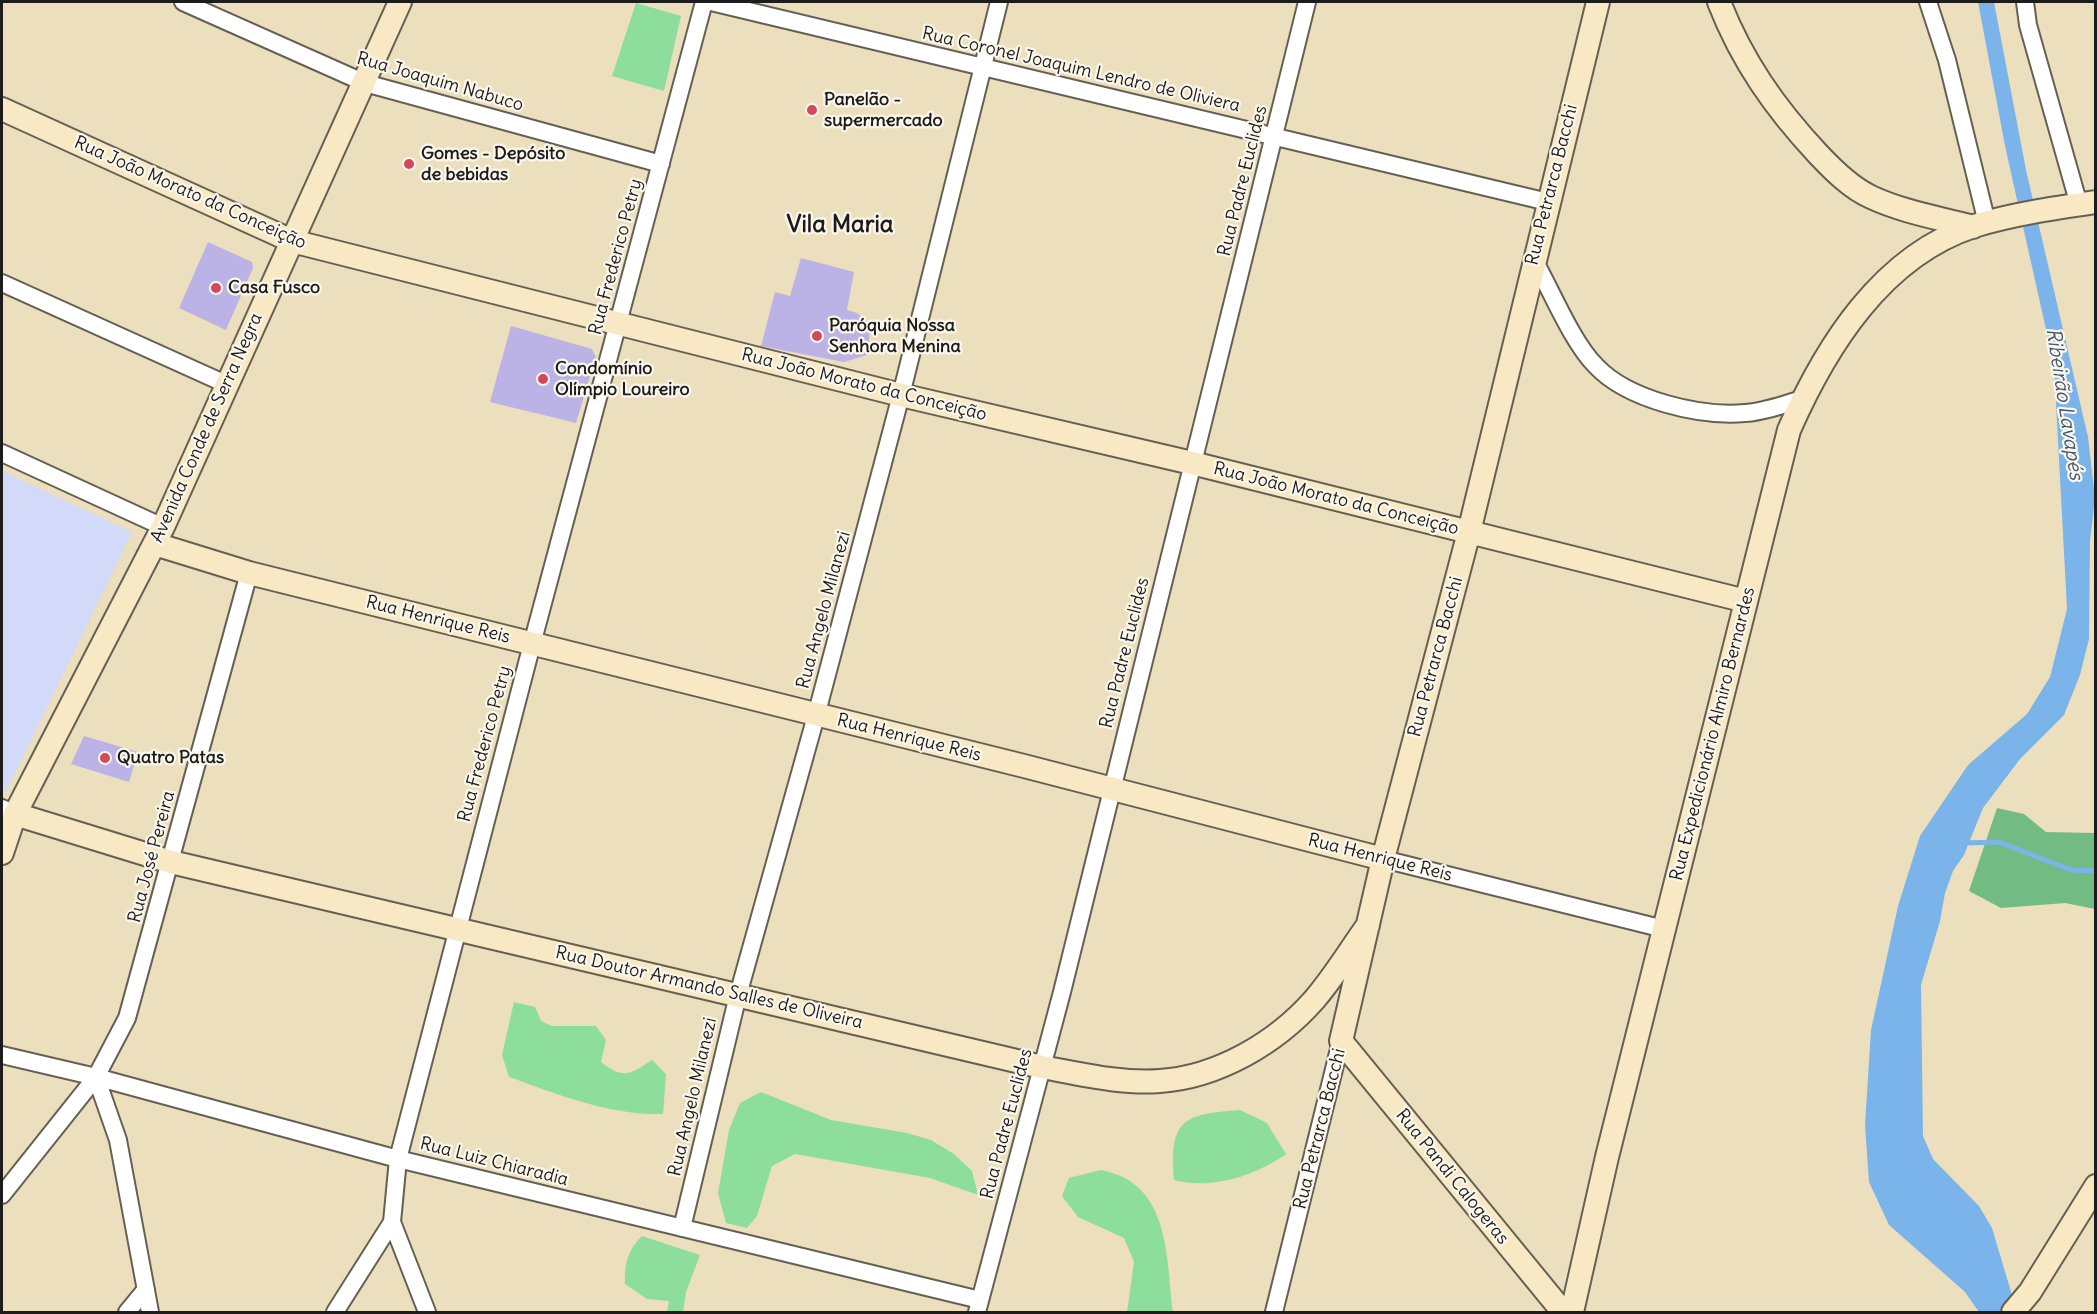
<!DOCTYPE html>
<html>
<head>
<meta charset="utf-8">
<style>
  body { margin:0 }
  #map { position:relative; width:2097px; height:1314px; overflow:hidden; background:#ecdfbd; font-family:Delius,sans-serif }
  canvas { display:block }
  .frame { position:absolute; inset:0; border:3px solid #1c1c1c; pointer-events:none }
</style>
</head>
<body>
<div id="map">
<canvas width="2097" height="1314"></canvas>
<div class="frame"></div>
</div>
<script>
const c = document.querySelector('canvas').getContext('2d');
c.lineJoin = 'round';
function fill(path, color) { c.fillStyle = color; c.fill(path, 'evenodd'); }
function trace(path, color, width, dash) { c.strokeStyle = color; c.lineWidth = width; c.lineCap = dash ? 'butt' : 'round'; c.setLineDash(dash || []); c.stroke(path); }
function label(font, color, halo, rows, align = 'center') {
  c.font = font + ' Delius,sans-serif'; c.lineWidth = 4.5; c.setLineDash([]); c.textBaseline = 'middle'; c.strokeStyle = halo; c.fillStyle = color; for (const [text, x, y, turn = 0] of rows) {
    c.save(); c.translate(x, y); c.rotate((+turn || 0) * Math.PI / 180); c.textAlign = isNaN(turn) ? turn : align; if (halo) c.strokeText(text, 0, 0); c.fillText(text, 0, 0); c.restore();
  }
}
const built = new Path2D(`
  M2,471L132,532L6,792L2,789Z`);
const green = new Path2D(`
  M636,3L681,16L664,91L612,76Z
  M514,1002L535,1007L541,1021L552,1026H596L606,1040L601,1062C623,1080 631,1074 652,1060L666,1074L663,1114C611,1116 557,1094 509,1077L502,1055Z
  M761,1092L831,1120L907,1133L931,1140L954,1154L972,1171L978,1195L930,1178L795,1154L772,1166L757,1216L747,1228L726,1223L718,1193L729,1130L740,1103Z
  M1240,1110L1267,1123L1286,1154C1255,1176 1211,1190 1174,1180C1169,1119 1184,1114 1240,1110Z
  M1101,1170C1171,1183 1166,1258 1173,1312H1127L1134,1262L1124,1238L1078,1217L1062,1196L1069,1178Z
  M642,1236L700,1255L686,1292L683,1312H667L669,1301L647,1299L625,1284C624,1265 628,1249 642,1236Z`);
const forest = new Path2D(`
  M1997,808L2024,814L2046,832L2095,833V909L2065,903L2001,908L1969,891Z`);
const water = new Path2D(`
  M1978,2H1994L2026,170L2088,437L2095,498L2090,541L2089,639L2080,675L2064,715L2020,759L1983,808L1964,855L1953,871L1945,893L1940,921L1921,985L1923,1136L1933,1159L1979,1206L1992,1228L2017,1312H1979L1965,1292L1889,1225L1869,1182L1865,1125L1871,1030L1898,906L1920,836L1968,765L2027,714L2050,677L2067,609L2054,365L2005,146Z`);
const stream = new Path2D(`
  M1964,843L1999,842L2071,870L2096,871`);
const building = new Path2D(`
  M208,242L252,262L253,268L226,330L179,308Z
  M801,258L854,272L847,310L857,313L871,324L867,355L844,362L761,346L775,292L790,296Z
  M511,326L592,349L596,357L576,423L490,402Z
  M84,736L138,752L129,782L71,764Z`);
const street = new Path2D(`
  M183,2L365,83L661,164
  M711,2L1548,202
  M1928,2L1947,60L1987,223
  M2025,2L2028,25L2079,205
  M1534,260C1551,290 1572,342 1596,366C1628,400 1700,417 1745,413C1764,412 1784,404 1803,399
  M2,283L228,385
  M2,453L163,527
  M2,808L15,814
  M1383,859L1664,929
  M2,1055L96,1077L398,1159L980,1300
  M96,1077L118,1140L150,1312
  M2,1195L96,1077L127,1018L249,573
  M392,1222L427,1312
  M682,1228L738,995L816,716L901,395L999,2
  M127,1312L146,1289
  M335,1312L392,1222L398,1159L532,644L704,2
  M977,1312L1062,992L1307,2
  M1274,1312L1341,1041`);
const secondary = new Path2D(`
  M1719,2C1742,61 1775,108 1818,154C1833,170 1851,188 1871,197C1903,212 1939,218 1973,227
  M2,109L292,241L901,395L1192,463L1746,601
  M155,544L249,573L1024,766L1383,859
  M15,814L171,862L1042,1067C1081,1074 1121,1084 1160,1081C1218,1077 1276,1043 1314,1000C1334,977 1350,950 1368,925
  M2,853L15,814L163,527L400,2
  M1563,1312L1341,1041L1383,859L1469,532L1598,2
  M1572,1312L1607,1157L1789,430C1826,346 1882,256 1974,226C2013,214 2055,208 2096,202
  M2013,1312L2030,1292L2096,1186`);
const markers = [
  [812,110,6,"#d1495b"],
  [409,164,6,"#d1495b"],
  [216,288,6,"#d1495b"],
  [817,336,6,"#d1495b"],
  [543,379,6,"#d1495b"],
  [105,758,6,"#d1495b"]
];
const streetNames = [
  ["Rua Coronel Joaquim Lendro de Oliviera",1081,70,13],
  ["Rua Joaquim Nabuco",440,82,16],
  ["Rua Padre Euclides",1243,181,-76],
  ["Rua Petrarca Bacchi",1552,185,-76],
  ["Rua João Morato da Conceição",190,193,24],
  ["Rua Frederico Petry",616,257,-75],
  ["Rua João Morato da Conceição",864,385,14],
  ["Avenida Conde de Serra Negra",207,428,-66],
  ["Rua João Morato da Conceição",1336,499,14],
  ["Rua Angelo Milanezi",824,610,-75],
  ["Rua Henrique Reis",438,620,14],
  ["Rua Padre Euclides",1125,653,-76],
  ["Rua Petrarca Bacchi",1436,657,-75],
  ["Rua Expedicionário Almiro Bernardes",1713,734,-76],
  ["Rua Henrique Reis",909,738,14],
  ["Rua Frederico Petry",485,744,-75],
  ["Rua José Pereira",152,857,-75],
  ["Rua Henrique Reis",1380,858,14],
  ["Rua Doutor Armando Salles de Oliveira",709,988,13],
  ["Rua Angelo Milanezi",693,1097,-77],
  ["Rua Padre Euclides",1007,1124,-75],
  ["Rua Petrarca Bacchi",1320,1129,-76],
  ["Rua Luiz Chiaradia",494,1162,14],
  ["Rua Pandi Calogeras",1452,1177,51]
];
const poiNames = [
  ["Panelão -",824,100],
  ["supermercado",824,121],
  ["Gomes - Depósito",421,154],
  ["de bebidas",421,175],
  ["Casa Fusco",228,288],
  ["Paróquia Nossa",829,326],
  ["Senhora Menina",829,347],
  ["Condomínio",555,369],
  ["Olímpio Loureiro",555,390],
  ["Quatro Patas",117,758]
];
const waterNames = [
  ["Ribeirão Lavapés",2064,404,81]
];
const districtNames = [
  ["Vila Maria",840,225]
];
fill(built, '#d2d9f9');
fill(green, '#8ddd9c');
fill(forest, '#72bc84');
fill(water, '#7bb4eb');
trace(stream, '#7bb4eb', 5);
fill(building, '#bbb2e5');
trace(street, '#656054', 20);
trace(secondary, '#656054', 26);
trace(street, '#fff', 16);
trace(secondary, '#f8e8c3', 22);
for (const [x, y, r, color] of markers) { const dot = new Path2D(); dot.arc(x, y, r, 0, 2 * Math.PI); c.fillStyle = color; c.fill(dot); trace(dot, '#fbf7ec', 2); }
label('18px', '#1c1c1c', '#fbf7ec', streetNames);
label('bold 18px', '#1c1c1c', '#fbf7ec', poiNames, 'left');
label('italic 20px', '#42596f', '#fbf7ec', waterNames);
label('bold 24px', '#1c1c1c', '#fbf7ec', districtNames);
</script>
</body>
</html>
